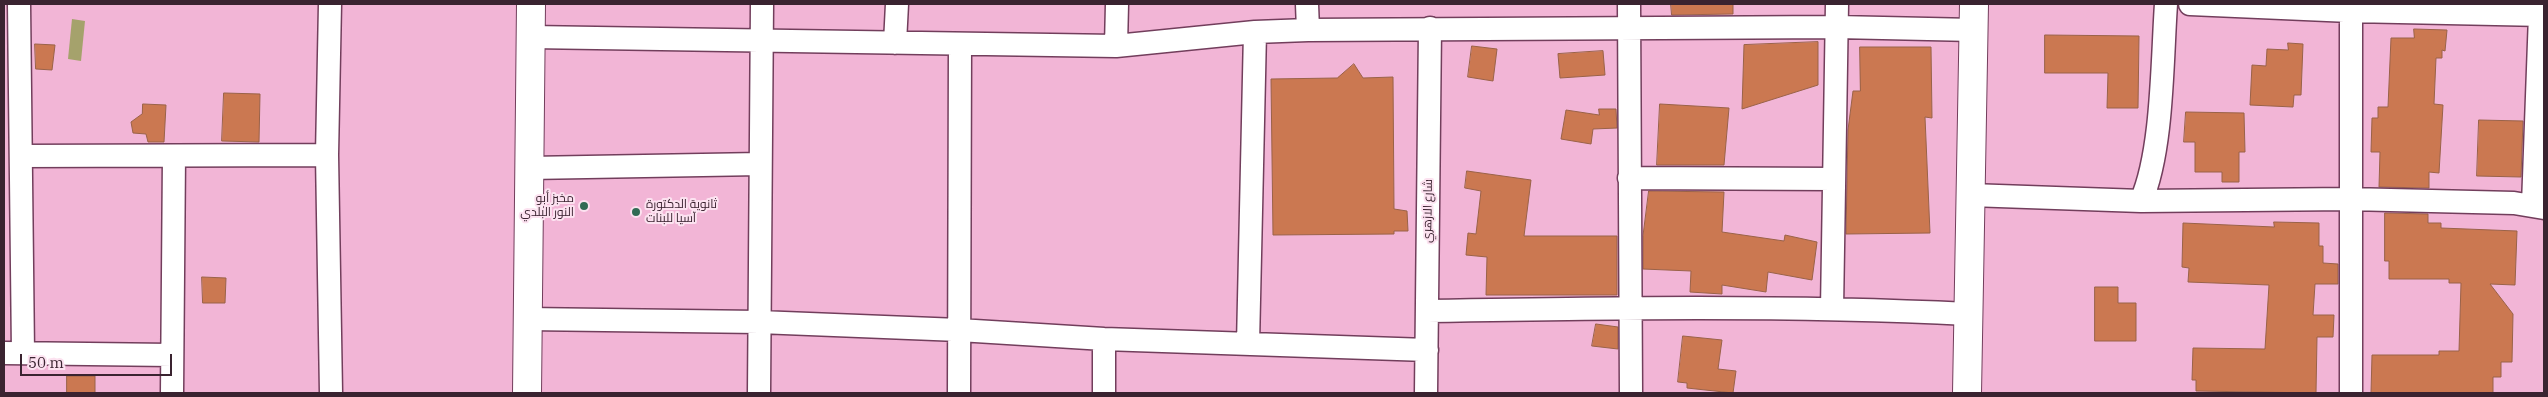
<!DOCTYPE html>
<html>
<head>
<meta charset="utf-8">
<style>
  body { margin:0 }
  #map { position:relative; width:2548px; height:397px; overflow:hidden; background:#f2b5d6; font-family:"IBM Plex Serif",serif }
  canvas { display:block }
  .frame { position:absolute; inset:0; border:5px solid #3a2330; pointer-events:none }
  .scale { position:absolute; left:20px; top:354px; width:152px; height:22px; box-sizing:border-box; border:2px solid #3a2330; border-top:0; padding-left:6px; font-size:15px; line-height:18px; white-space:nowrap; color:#3a2330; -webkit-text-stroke:4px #fce2f0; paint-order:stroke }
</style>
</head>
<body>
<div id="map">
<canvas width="2548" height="397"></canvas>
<div class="frame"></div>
<div class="scale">50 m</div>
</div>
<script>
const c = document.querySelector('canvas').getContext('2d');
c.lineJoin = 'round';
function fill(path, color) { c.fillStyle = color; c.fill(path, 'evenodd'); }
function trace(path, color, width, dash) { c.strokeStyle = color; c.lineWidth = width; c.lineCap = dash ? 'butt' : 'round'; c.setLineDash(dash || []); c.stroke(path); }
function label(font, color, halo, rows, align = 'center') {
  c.font = font + ' "IBM Plex Serif",Cairo,serif'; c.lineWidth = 4; c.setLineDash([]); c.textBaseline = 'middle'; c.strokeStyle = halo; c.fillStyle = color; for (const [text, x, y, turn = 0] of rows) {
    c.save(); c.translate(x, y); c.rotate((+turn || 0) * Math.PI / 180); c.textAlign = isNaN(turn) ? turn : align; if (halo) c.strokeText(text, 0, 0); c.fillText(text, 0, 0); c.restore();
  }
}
const green = new Path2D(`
  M72,19L85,21L81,61L68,59Z`);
const building = new Path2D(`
  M1671,4H1733V14L1672,15Z
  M2414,29L2447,30L2445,51L2442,50V58H2436L2434,104L2443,105L2439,173L2429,172V188L2379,187L2380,152H2371L2372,118H2378V107H2388L2391,38H2414Z
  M2045,35L2139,36L2138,108H2107L2108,73H2045Z
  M1818,42V85L1742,109L1744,45Z
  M2288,43L2303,44L2301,95H2294L2293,107L2250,105L2252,65L2266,66L2267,49L2288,50Z
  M35,44L55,45L52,70L36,69Z
  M1472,46L1497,49L1493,81L1468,77Z
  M1860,47H1931L1932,118L1925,117L1930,233L1846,234L1848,130L1853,91H1860Z
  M1603,51L1605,75L1560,78L1558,54Z
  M1354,64L1363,78L1393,77L1394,209L1407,211L1408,231H1394V234L1273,235L1271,79L1337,78Z
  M224,93L260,94L259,142L222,141Z
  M143,104L166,105L164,142H148L146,134L133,133L131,122L142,114Z
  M1660,104L1729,108L1724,165H1657Z
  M1599,109H1616L1617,128L1593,129L1591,144L1561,139L1566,110L1599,115Z
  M2186,112L2244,113L2245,152H2239V182H2222V172H2195V142H2184Z
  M2479,120L2523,121L2521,177L2477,176Z
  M1467,171L1531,180L1524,236H1617V295H1486L1487,257L1466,255L1468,233L1476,234L1481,191L1465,188Z
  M1649,191L1724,192L1722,232L1784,241L1785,235L1817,242L1812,280L1768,272L1766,292L1722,285V294L1690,292L1691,271L1643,269V236Z
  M2385,213L2428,214V223H2441V228L2517,231L2515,285L2490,284L2513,314L2512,362H2501V377H2493V393H2371L2372,355H2439V351H2459L2461,283H2449V279H2389V261H2385Z
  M2274,222L2319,223V246H2323V263L2338,264V284H2315L2313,315H2334L2333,337H2317L2316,393L2196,391V380H2192L2193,348L2265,349L2269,285L2188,282L2189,268L2182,267L2183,223L2274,227Z
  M202,277L226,278L225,303H203Z
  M2095,287H2118V303H2136V341H2095Z
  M1596,324L1618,327V349L1592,346Z
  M1683,336L1722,340L1718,369L1736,371L1733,393L1687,388V383L1678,382Z
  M67,376H95V393H67Z`);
const minor = new Path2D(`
  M19,4L23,353
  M330,4L327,155L331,393
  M1307,4L1308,30
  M1629,4L1631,393
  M2190,4L2350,11L2544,15
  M531,37L1116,46L1255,32L1308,30L1837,27L1974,30
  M895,43L897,4
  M1116,46L1117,4
  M21,156L327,155
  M529,168L760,164
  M1629,178L1834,179
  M1970,195L2141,201L2349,199L2514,203L2544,208
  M2141,201C2163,151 2162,60 2166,4
  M2533,205L2540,15
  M1832,309L1837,4
  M1427,311C1607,308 1788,305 1968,314
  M527,319L759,322L959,330L1104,339L1427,350
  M1248,344L1255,32
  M4,353L172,355
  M172,393L174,156
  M759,393L762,4
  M959,393L960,44
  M1104,393V339
  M1426,393L1430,28
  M2351,393V4`);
const tertiary = new Path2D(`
  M527,393L531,4
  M1967,393L1974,4`);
const markers = [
  [584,206,5,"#316b54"],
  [636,212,5,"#316b54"]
];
const poiNames = [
  ["مخبز أبو",574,199],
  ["النور البلدي",574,213],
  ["ثانوية الدكتورة",646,205,"left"],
  ["آسيا للبنات",646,219,"left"]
];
const streetNames = [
  ["شارع الازهري",1428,211,-89]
];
fill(green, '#a5a26c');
fill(building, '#cb7851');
trace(building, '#996248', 1);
trace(minor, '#723e5c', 25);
trace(tertiary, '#723e5c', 30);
trace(minor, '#fff', 22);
trace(tertiary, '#fff', 28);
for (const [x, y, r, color] of markers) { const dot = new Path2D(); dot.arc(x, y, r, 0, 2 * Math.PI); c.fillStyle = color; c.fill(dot); trace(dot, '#fce2f0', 2); }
label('12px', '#3a2330', '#fce2f0', poiNames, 'right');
label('12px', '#3a2330', '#fce2f0', streetNames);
</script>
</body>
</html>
